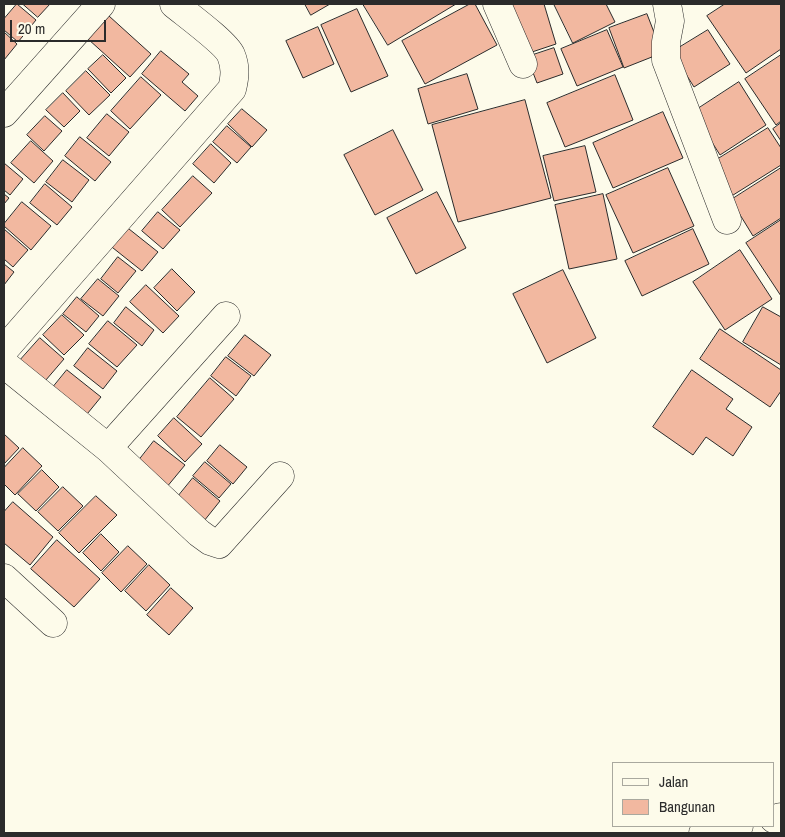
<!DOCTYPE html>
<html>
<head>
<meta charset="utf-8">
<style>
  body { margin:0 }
  #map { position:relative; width:785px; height:837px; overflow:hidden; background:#fdfbea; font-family:"Archivo Narrow",sans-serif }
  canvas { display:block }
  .frame { position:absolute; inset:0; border:5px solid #2b2b2b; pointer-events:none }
  .legend { position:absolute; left:612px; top:762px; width:162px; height:65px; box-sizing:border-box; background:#fdfbea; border:1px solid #a9a89e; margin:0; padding:6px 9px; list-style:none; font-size:15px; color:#2b2b2b }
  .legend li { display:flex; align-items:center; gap:10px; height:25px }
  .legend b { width:25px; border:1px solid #a9a89e }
  .scale { position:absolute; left:10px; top:20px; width:96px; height:22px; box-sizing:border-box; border:2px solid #2b2b2b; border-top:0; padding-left:6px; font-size:15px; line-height:18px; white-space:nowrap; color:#2b2b2b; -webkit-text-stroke:4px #fdfbea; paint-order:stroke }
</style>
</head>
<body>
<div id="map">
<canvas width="785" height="837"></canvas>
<div class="frame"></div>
<ul class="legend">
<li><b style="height:6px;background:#fdfbea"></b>Jalan</li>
<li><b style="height:14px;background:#f2b8a0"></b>Bangunan</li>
</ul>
<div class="scale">20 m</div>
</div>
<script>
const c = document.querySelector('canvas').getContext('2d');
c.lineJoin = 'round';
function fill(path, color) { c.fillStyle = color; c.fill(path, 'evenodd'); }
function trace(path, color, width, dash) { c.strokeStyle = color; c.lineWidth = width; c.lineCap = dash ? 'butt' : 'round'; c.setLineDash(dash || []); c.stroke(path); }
const building = new Path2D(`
  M17,4L36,20L18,42L4,30V19Z
  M23,4H50L38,17Z
  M305,4H330L311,15Z
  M363,4H456L388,45Z
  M470,4H475L497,45L425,84L402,41Z
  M507,4H544L556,44L523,55Z
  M554,4H606L615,22L573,43Z
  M725,4H781V49L746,73L707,16Z
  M357,9L388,76L351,92L321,25Z
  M647,14L662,53L624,68L609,28Z
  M109,16L151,54L130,77L88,39Z
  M318,27L334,64L303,78L286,41Z
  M607,30L623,67L577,86L561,49Z
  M708,30L730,64L694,87L672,52Z
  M4,32L17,44L4,60Z
  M554,48L563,74L537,83L527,57Z
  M161,51L189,74L182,82L198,96L185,111L142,74Z
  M103,55L126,78L111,93L88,69Z
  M781,55V121L776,125L745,79Z
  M86,71L110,95L89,115L66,91Z
  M467,74L478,109L428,124L418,89Z
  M615,75L633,120L565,147L547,103Z
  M141,77L161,95L130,129L111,111Z
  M739,82L766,125L720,155L693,112Z
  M63,93L80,111L64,127L46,110Z
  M525,100L551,198L458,222L432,125Z
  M242,109L267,130L252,147L228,124Z
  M663,112L683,158L613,188L593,143Z
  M107,114L129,132L109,156L87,138Z
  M45,116L62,131L44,151L27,135Z
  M781,123V141L773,129Z
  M227,126L251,147L237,163L213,142Z
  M768,128L781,148V165L730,197L710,164Z
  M393,130L423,190L375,215L344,155Z
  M80,137L111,162L95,181L65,156Z
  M31,141L53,161L34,183L11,163Z
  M211,144L231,163L214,183L193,164Z
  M585,146L596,192L554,201L543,156Z
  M63,160L89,180L72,202L46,182Z
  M4,163L23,179L10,195L4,190Z
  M668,168L694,226L633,253L606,195Z
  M781,168V218L753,236L731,200Z
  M193,176L212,193L180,227L162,210Z
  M45,184L72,207L57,225L30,203Z
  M437,192L466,248L416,274L387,218Z
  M4,194L9,198L4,204Z
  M603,194L617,259L569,269L555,205Z
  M22,202L51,226L31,250L4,226V224Z
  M158,212L180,230L163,249L142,231Z
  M781,220V296L746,243Z
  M124,225L158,252L142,271L108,244Z
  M4,229L28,250L13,267L4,259Z
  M693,229L709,264L642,296L625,261Z
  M740,250L772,299L725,330L693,282Z
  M118,257L136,271L118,293L101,279Z
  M4,264L14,272L4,285Z
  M172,269L195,292L177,311L154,288Z
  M563,270L596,338L547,363L513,294Z
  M98,279L119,296L103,316L81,299Z
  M146,285L179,316L163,333L130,302Z
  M77,297L99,316L86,332L63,314Z
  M126,307L154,330L142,346L114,323Z
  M763,307L781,317V365L743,342Z
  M62,315L84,335L64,355L43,335Z
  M108,321L137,345L117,367L89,344Z
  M720,329L781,370V391L770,407L700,359Z
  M245,335L271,355L254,376L228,356Z
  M40,338L64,359L39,388L15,366Z
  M88,348L117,371L103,389L74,366Z
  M226,357L251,376L236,396L211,376Z
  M67,370L101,397L83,419L50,391Z
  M692,370L733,399L726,409L752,427L733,456L706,437L693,455L653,427Z
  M210,378L234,399L201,437L177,417Z
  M174,418L202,444L185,462L158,436Z
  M4,434L19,448L4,464Z
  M154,441L185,465L166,488L136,464Z
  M220,445L247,467L233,484L207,461Z
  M23,448L42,466L15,495L4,484V468Z
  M205,462L231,484L219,498L193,476Z
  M42,470L59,487L36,511L18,494Z
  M193,478L220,501L204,521L176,499Z
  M63,487L83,506L58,531L38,512Z
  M96,496L117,515L79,553L59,533Z
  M13,502L53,537L30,565L4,543V512Z
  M101,534L119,552L101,571L83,553Z
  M57,540L100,579L74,607L31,569Z
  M128,546L147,564L121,592L102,573Z
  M149,565L170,585L146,611L125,591Z
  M171,588L193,608L169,635L147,615Z`);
const street = new Path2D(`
  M497,4L523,64
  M667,4L670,21L666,42V60L727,220
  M4,113L101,4
  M4,350L232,89C235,77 236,67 231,55C226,43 186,14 174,4
  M4,364L108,448L199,533L210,541L219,544L280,476
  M108,448L226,316
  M4,578L53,623
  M774,819L781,817
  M703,833L739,826`);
fill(building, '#f2b8a0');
trace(building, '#2b2b2b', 1);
trace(street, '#2b2b2b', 29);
trace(street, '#fdfbea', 28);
</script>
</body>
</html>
